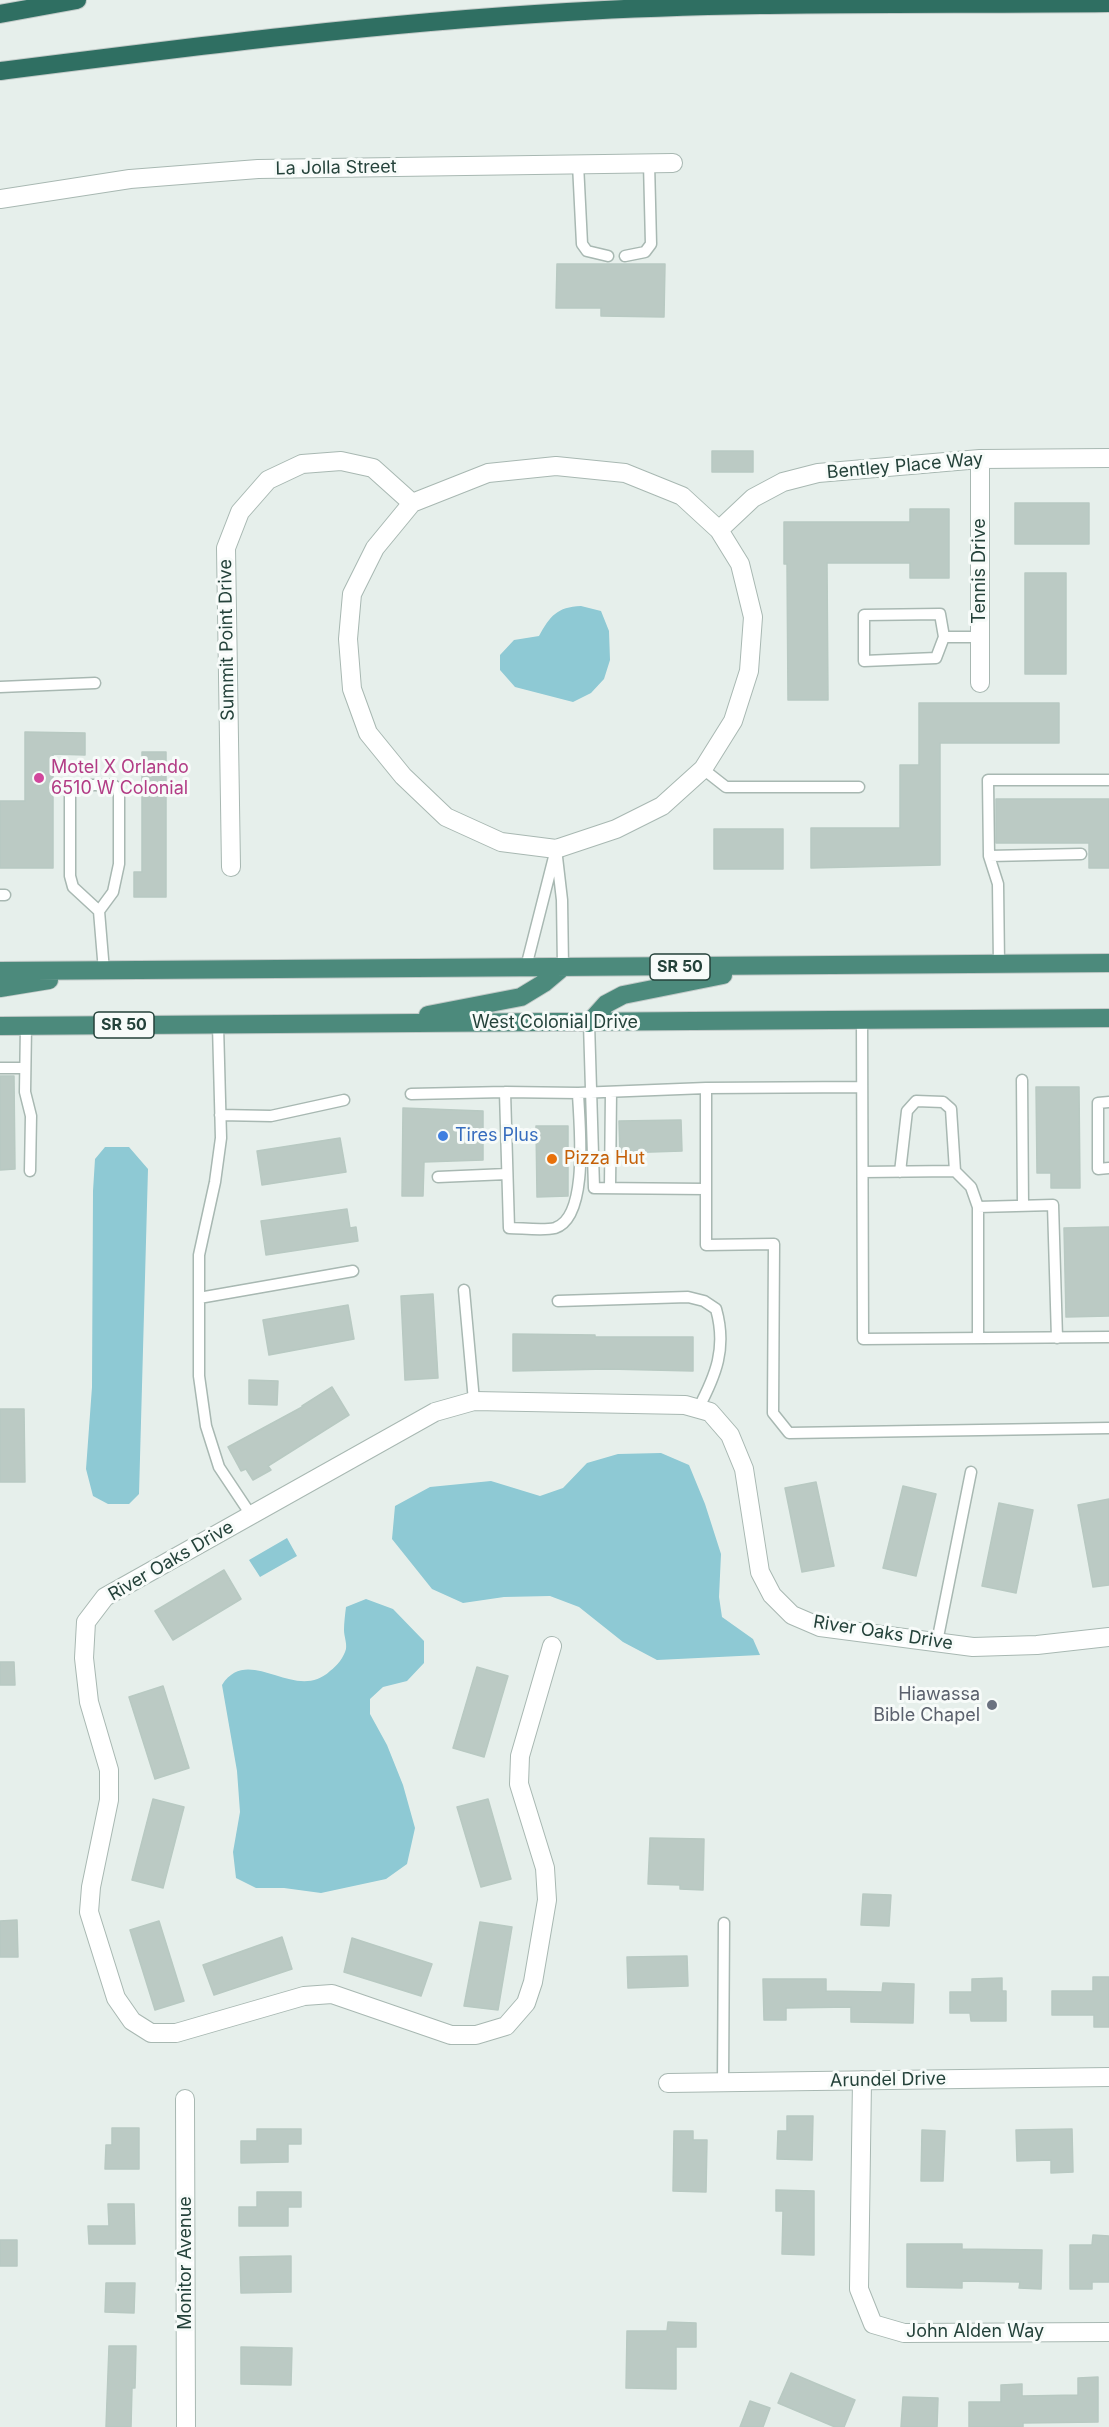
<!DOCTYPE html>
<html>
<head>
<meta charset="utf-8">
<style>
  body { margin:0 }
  canvas { display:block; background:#e6efeb }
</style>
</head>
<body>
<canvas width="1109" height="2427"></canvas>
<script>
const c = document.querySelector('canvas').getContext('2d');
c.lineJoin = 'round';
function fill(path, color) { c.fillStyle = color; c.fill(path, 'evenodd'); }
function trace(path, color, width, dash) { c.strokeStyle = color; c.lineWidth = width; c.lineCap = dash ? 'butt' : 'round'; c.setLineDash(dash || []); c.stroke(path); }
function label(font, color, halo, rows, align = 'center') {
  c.font = font + ' Inter,sans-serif'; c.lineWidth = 6; c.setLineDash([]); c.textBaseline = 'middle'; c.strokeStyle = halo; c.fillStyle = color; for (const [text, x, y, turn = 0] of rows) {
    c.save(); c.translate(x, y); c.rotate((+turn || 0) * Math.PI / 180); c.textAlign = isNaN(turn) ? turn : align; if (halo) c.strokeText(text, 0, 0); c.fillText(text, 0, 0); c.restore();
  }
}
const water = new Path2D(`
  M581,606L601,611L609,631L610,660L604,679L591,693L573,702L515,687L500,670V655L514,640L539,636C550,616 557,607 581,606Z
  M105,1147H129L148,1169L139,1494L129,1504H108L93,1496L86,1469L92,1387L93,1191L95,1159Z
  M661,1453L689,1465L705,1504L721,1554L719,1597L722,1617L753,1639L760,1655L657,1660L623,1642L579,1607L550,1596L504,1597L463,1603L432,1589L392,1539L395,1506L430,1487L491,1481L540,1496L563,1488L587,1463L618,1454Z
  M287,1538L297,1556L260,1577L249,1560Z
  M366,1599L393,1609L424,1641V1663L407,1681L383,1687L370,1699V1714L387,1745L403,1785L415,1828L407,1864L386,1879L321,1893L284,1888H256L236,1878L233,1852L240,1812L237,1771L222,1685C249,1643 295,1704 330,1671C337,1666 344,1657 346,1649C347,1643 344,1636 344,1630C344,1623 345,1615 346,1607Z`);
const building = new Path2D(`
  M557,264H665L664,317L601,316V308H556Z
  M712,451H753V472H712Z
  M1015,503H1089V544H1015Z
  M910,509H949V578H910V563H827L828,700H788L787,564H784V522H910Z
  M1025,573H1066V674H1025Z
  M919,703H1059V743H940V865L811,868V828H900V765H919Z
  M25,732L85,733V755L53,754V868H0V801H25Z
  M142,752H166V897H134V872H142Z
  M996,799H1109V868H1089V843H996Z
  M714,829H783V869H714Z
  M0,1076H14L15,1169L0,1170Z
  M1036,1087H1079L1080,1188H1051V1173H1037Z
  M403,1108L483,1111V1160L424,1162L423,1196H402Z
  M681,1120L682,1151L620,1153L619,1121Z
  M536,1126H568V1196L537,1197Z
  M340,1138L346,1172L262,1185L257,1151Z
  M347,1209L350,1228L356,1227L358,1241L266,1255L261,1221Z
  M1109,1227V1316L1066,1317L1064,1228Z
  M433,1294L438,1378L405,1380L401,1296Z
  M348,1305L354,1339L269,1355L263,1320Z
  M513,1334L595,1335V1337H693V1371L608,1369L513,1371Z
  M249,1380L278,1381L277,1405L249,1404Z
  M332,1387L349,1415L268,1466L271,1470L253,1480L246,1469L241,1471L228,1447L304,1406H302Z
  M0,1409H24L25,1482H0Z
  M816,1482L834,1566L802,1572L785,1488Z
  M903,1486L936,1494L916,1576L883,1568Z
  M1109,1499V1585L1093,1587L1078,1505Z
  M999,1503L1033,1510L1016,1593L982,1586Z
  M224,1570L241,1599L173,1640L155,1611Z
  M0,1662H14L15,1685H0Z
  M477,1667L508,1676L484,1757L453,1748Z
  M163,1686L189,1768L155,1779L129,1697Z
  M153,1799L184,1807L163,1888L132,1880Z
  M488,1799L511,1879L481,1887L457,1807Z
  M650,1838L704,1839L703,1890L680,1889V1885L648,1884Z
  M863,1894L891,1895L889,1926L861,1925Z
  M17,1920L18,1957H0V1921Z
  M159,1921L184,2001L155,2010L130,1930Z
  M480,1922L512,1927L498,2010L464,2006Z
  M282,1937L292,1969L214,1995L203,1965Z
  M352,1938L432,1964L421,1996L344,1972Z
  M687,1956L688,1986L628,1988L627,1957Z
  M1093,1977H1109V2027H1094V2015H1052V1991H1093Z
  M1002,1978V1991H1006V2021H971L970,2013H950V1992H972V1979Z
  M763,1979H826V1991L882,1992L883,1983L914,1984L913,2023L851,2022V2007L786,2008V2020H764Z
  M787,2116H813L812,2160L777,2159L778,2131H787Z
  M112,2128H139V2169H105L106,2145H112Z
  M257,2129H301V2144H288V2162L241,2163V2141H257Z
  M1072,2129L1073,2172L1051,2173V2160L1017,2161L1016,2130Z
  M922,2130L945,2131L943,2181H921Z
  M674,2131H693V2140H707L706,2192L673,2191Z
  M776,2190L814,2191V2255L782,2254L783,2211H776Z
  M257,2192H301V2207H288V2226H239V2207H257Z
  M108,2204H134L135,2244H89L88,2226H109Z
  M1093,2235L1109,2236V2282H1092V2289H1070V2245H1092Z
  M0,2240H17V2266H0Z
  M907,2244H962V2249L1042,2250L1041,2289L1019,2288L1020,2282L962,2281V2288L907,2287Z
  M291,2256V2292L241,2293L240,2257Z
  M106,2283H135L134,2313L105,2312Z
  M668,2322L696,2323V2347H676V2389L626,2388L627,2331H667Z
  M109,2346H136L135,2388H132L131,2427H106Z
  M241,2347L292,2348L291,2385L241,2384Z
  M791,2373L855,2400L844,2427H835L778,2403Z
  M1098,2377V2422L1023,2423V2427H969V2402H1001V2385L1022,2384V2396L1078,2395V2378Z
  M903,2397L938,2398L937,2427H901Z
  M750,2401L770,2408L763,2427H740Z`);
const service = new Path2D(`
  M578,164L582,244L587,251L608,256
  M625,256L645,252L651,244L649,163
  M940,614L944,637L936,658L864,661V615Z
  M944,637H980
  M0,687L95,683
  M703,769L726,787H859
  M989,856L1081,854
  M557,857L562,900L563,967
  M0,895H5
  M99,911L113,892L119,864V789L113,785H75L70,794V876L73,887L99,911L104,971
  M999,964L998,884L989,856L988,780H1109
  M526,967L556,849
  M862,1020L863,1339L1109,1337
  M589,1023L594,1188L706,1189
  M218,1025L221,1138L215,1182L199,1255V1376L206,1426L219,1467L251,1515
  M26,1026L25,1092L31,1116L30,1171
  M0,1068H25
  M1022,1080L1023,1206
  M706,1088L862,1087
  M578,1093C579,1122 590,1217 555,1228C544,1231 521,1228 509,1228L505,1092L578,1093L706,1088V1245L774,1244L773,1413L789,1433L1109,1428
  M411,1094L505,1092
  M1109,1102L1098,1103V1169L1109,1168
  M220,1115L271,1116L344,1100
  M863,1172L955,1171L971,1187L978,1207L1053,1205L1057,1338
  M900,1172L907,1111L916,1101L943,1102L951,1109L955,1171
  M438,1177L507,1174
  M610,1187L611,1092
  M464,1290L474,1401
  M199,1298L353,1271
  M558,1301L688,1297L704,1301L716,1309C727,1348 716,1375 698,1409
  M978,1338V1207
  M937,1642L971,1472
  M723,2082L724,1923`);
const minor = new Path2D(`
  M0,199L130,179L258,169L673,163
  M980,459V683
  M556,466L625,473L682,496L719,530L740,564L753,617L749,671L733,721L703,769L662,806L616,829L556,849L501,842L446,817L403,776L368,733L352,689L348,639L352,594L375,548L412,503L488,473Z
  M719,530L753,498L783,482L818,473L980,459L1109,458
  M231,867L226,548L240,512L268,480L302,464L341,461L373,468L412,503
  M552,1646L520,1756L519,1784L545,1868L547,1900L533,1982L526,2003L506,2026L476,2035H451L332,1994L304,1996L176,2033H151L132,2021L116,1998L89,1912L91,1887L109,1800V1770L89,1702L84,1658L86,1622L105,1597L435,1412L474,1401L685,1405L710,1412L730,1435L744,1469L760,1572L772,1595L792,1615L820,1627L973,1647L1037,1645L1109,1637
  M862,2080L859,2289L873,2324L904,2333L1109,2332
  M668,2083L1109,2077
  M185,2099L186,2427`);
const trunk = new Path2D(`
  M0,971L1109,963
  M0,988L49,980
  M428,1015L521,997L544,983L563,967
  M589,1023L606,1004L623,995L723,975
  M0,1026L1109,1018`);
const motorway = new Path2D(`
  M0,14L77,0
  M0,71C189,47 377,23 567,12C747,1 928,5 1109,3`);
const markers = [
  [39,778,6,"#d1479c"],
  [443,1136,6,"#3f7fe0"],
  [552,1159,6,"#e8710a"],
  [992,1705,6,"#6b7280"]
];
const shields = [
  [680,967,60],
  [124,1025,60]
];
const shieldNames = [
  ["SR 50",680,967],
  ["SR 50",124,1025]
];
const streetNames = [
  ["La Jolla Street",336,168,-1],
  ["Bentley Place Way",905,466,-5],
  ["Tennis Drive",980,571,-90],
  ["Summit Point Drive",227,640,-91],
  ["West Colonial Drive",555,1023],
  ["River Oaks Drive",171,1561,-30],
  ["River Oaks Drive",883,1633,9],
  ["Arundel Drive",888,2080,-1],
  ["Monitor Avenue",186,2263,-90],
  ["John Alden Way",975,2332]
];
const hotelNames = [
  ["Motel X Orlando",51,768],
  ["6510 W Colonial",51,789]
];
const shopNames = [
  ["Tires Plus",455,1136]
];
const foodNames = [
  ["Pizza Hut",564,1159]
];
const worshipNames = [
  ["Hiawassa",980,1695],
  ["Bible Chapel",980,1716]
];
fill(water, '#8ec9d4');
fill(building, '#bbcac4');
trace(building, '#b8c9c2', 1.5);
trace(service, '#a8b8b2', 13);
trace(minor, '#a8b8b2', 20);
trace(trunk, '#c2cac8', 20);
trace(motorway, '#c2cac8', 20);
trace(service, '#fff', 10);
trace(minor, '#fff', 18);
trace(trunk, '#4c8a7c', 18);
trace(motorway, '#2f6f62', 18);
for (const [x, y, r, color] of markers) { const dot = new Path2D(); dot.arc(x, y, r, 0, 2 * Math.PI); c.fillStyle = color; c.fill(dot); trace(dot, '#f7fbf9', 2); }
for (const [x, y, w] of shields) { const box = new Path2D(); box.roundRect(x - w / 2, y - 13, w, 26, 4.5); c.fillStyle = '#f7fbf9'; c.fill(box); trace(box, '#24423a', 1.5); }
label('bold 16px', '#24423a', null, shieldNames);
label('18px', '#24423a', '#f7fbf9', streetNames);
label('18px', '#b23c85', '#f7fbf9', hotelNames, 'left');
label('18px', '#366cbe', '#f7fbf9', shopNames, 'left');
label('18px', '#c56008', '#f7fbf9', foodNames, 'left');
label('18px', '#5b616d', '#f7fbf9', worshipNames, 'right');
</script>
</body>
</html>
